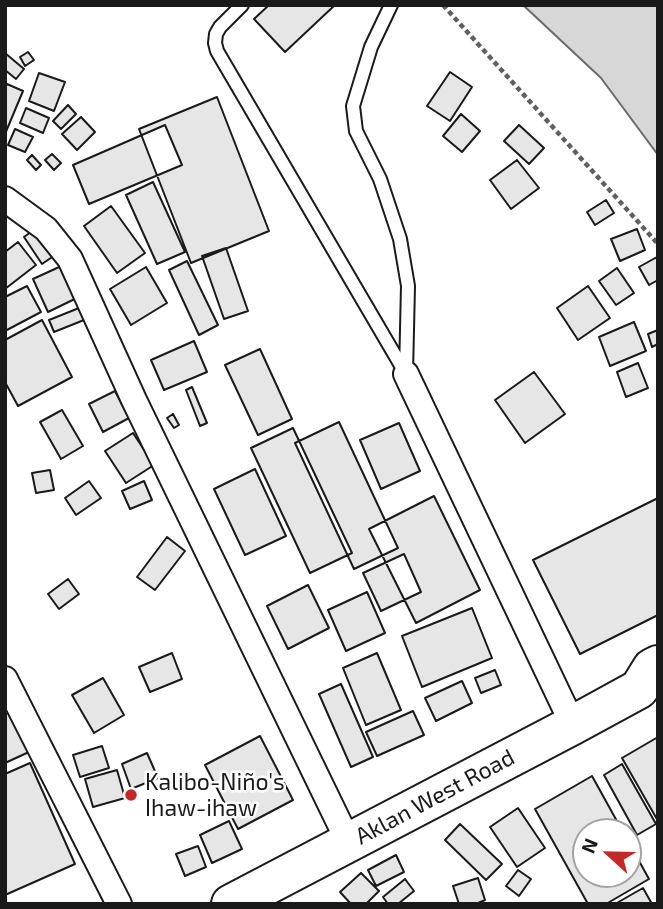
<!DOCTYPE html>
<html>
<head>
<meta charset="utf-8">
<style>
	body { margin:0 }
	#map { position:relative; width:663px; height:909px; overflow:hidden; background:#fff; font-family:"Exo 2",sans-serif }
	canvas { display:block }
	.frame { position:absolute; inset:0; border:7px solid #1a1a1a; pointer-events:none }
	.north { position:absolute; left:572px; top:818px; width:70px; height:70px; box-sizing:border-box; background:#fff; border:2px solid #a3a3a3; border-radius:50%; rotate:292deg; font-size:19px; font-weight:700; line-height:28px; text-align:center; color:#1a1a1a }
	.north::after { content:''; display:block; margin:auto; width:24px; height:32px; background:#c62828; clip-path:polygon(50% 0,100% 100%,50% 72%,0 100%) }
</style>
</head>
<body>
<div id="map">
<canvas width="663" height="909"></canvas>
<div class="frame"></div>
<div class="north">N</div>
</div>
<script>
const ctx = document.querySelector('canvas').getContext('2d');
ctx.lineJoin = 'round';
function fillPath(path, color) {
  ctx.fillStyle = color;
  ctx.fill(path, 'evenodd');
}
function poly(rows) {
  const path = new Path2D();
  for (const r of rows) {
    path.moveTo(r[0], r[1]);
    for (let i = 2; i < r.length; i += 2) path.lineTo(r[i], r[i + 1]);
  }
  return path;
}
function stroke(path, color, width, dash) {
  ctx.strokeStyle = color;
  ctx.lineWidth = width;
  ctx.lineCap = dash ? 'butt' : 'round';
  ctx.setLineDash(dash || []);
  ctx.stroke(path);
}
function label(font, color, halo, rows, align = 'center') {
  ctx.font = font + ' "Exo 2",sans-serif';
  ctx.lineWidth = 5;
  ctx.setLineDash([]);
  ctx.textBaseline = 'middle';
  ctx.strokeStyle = halo;
  ctx.fillStyle = color;
  for (const [text, x, y, turn = 0] of rows) {
    ctx.save();
    ctx.translate(x, y);
    ctx.rotate((+turn || 0) * Math.PI / 180);
    ctx.textAlign = isNaN(turn) ? turn : align;
    if (halo) ctx.strokeText(text, 0, 0);
    ctx.fillText(text, 0, 0);
    ctx.restore();
  }
}
const water = poly([
	[523,5,658,5,658,155,601,78,523,5]
]);
const building = poly([
	[269,5,335,5,285,52,254,19,269,5],
	[28,52,34,60,25,66,20,57,28,52],
	[5,53,24,69,16,79,5,70,5,53],
	[450,72,472,87,450,121,427,106,450,72],
	[39,73,65,82,54,111,29,101,39,73],
	[7,84,23,91,5,134,5,88,7,84],
	[217,97,269,231,191,263,139,129,217,97],
	[68,105,76,114,61,129,53,121,68,105],
	[26,108,49,118,43,133,20,123,26,108],
	[461,114,480,131,462,152,443,136,461,114],
	[81,117,95,132,77,150,62,134,81,117],
	[165,125,182,165,89,204,73,165,165,125],
	[519,125,544,148,529,164,504,141,519,125],
	[15,129,33,137,25,152,8,145,15,129],
	[52,154,61,163,54,170,45,160,52,154],
	[32,155,41,165,36,170,27,160,32,155],
	[517,160,539,188,511,209,490,180,517,160],
	[153,182,185,252,157,264,126,195,153,182],
	[606,200,614,213,595,225,587,212,606,200],
	[111,206,145,253,117,273,84,226,111,206],
	[39,226,58,253,42,264,24,237,39,226],
	[637,229,645,250,620,261,611,239,637,229],
	[18,242,36,265,5,289,5,252,18,242],
	[226,248,248,311,224,319,202,256,226,248],
	[657,257,658,280,649,285,639,267,657,257],
	[187,261,218,325,199,335,169,270,187,261],
	[70,262,85,294,48,312,33,279,70,262],
	[146,267,167,303,131,325,110,289,146,267],
	[617,268,634,293,616,305,599,281,617,268],
	[27,286,41,312,5,331,5,297,27,286],
	[588,286,610,318,578,340,557,308,588,286],
	[79,308,84,320,54,332,49,320,79,308],
	[42,320,72,377,18,406,5,382,5,340,42,320],
	[634,322,646,351,610,366,599,337,634,322],
	[658,330,658,344,652,347,648,334,658,330],
	[194,341,207,372,164,390,151,360,194,341],
	[260,349,292,419,258,435,225,365,260,349],
	[638,363,648,388,626,397,617,372,638,363],
	[534,372,565,414,525,443,495,400,534,372],
	[192,387,207,423,200,426,186,390,192,387],
	[115,391,129,418,103,432,89,404,115,391],
	[62,410,83,446,61,459,40,422,62,410],
	[173,414,179,425,174,428,167,418,173,414],
	[339,422,398,548,354,569,295,443,339,422],
	[399,423,420,471,381,489,360,440,399,423],
	[293,428,352,553,310,573,251,448,293,428],
	[133,433,154,465,126,483,105,451,133,433],
	[255,469,286,536,245,555,214,489,255,469],
	[50,470,54,490,36,493,32,473,50,470],
	[89,481,101,498,76,515,65,498,89,481],
	[144,481,152,500,130,509,122,491,144,481],
	[434,496,480,590,416,623,369,529,434,496],
	[658,498,658,615,580,654,533,560,658,498],
	[167,537,185,551,155,590,137,577,167,537],
	[404,554,421,592,381,611,363,573,404,554],
	[68,579,79,594,59,609,48,594,68,579],
	[308,585,329,628,288,649,267,606,308,585],
	[367,592,385,633,346,651,328,610,367,592],
	[472,608,492,658,422,687,402,636,472,608],
	[172,653,182,679,150,692,139,667,172,653],
	[377,653,401,710,366,725,343,668,377,653],
	[495,670,501,685,481,693,475,678,495,670],
	[103,678,124,715,94,733,72,695,103,678],
	[462,681,472,703,436,721,425,698,462,681],
	[341,684,373,757,351,767,319,694,341,684],
	[5,701,29,752,5,763,5,701],
	[413,711,424,735,377,756,366,732,413,711],
	[260,736,293,800,238,829,205,765,260,736],
	[658,737,658,821,622,758,658,737],
	[102,746,109,768,80,777,73,755,102,746],
	[147,753,158,778,131,789,122,764,147,753],
	[30,763,75,864,5,895,5,774,30,763],
	[622,764,656,824,637,835,604,775,622,764],
	[117,770,125,798,93,807,85,779,117,770],
	[592,776,623,832,586,832,586,874,628,874,628,841,649,879,606,904,588,904,535,809,592,776],
	[518,808,545,848,517,867,490,827,518,808],
	[229,821,242,849,212,863,200,835,229,821],
	[460,824,502,864,486,880,445,840,460,824],
	[198,846,206,867,185,876,176,854,198,846],
	[396,855,404,872,376,886,368,870,396,855],
	[518,870,531,879,519,896,506,886,518,870],
	[361,873,379,891,366,904,351,904,340,892,361,873],
	[478,878,485,900,476,904,459,904,453,886,478,878],
	[405,879,414,891,398,904,388,904,383,897,405,879],
	[643,888,652,904,615,904,643,888]
]);
const path = poly([
	[443,5,658,244]
]);
const service = poly([
	[242,5,220,27,216,34,215,43,217,51,406,374],
	[391,5,371,47,353,106,356,131,380,179,400,239,408,286,406,373]
]);
const minor = poly([
	[5,199,46,229,70,259,134,400,349,843],
	[406,374,573,725],
	[5,679,119,904]
]);
const primary = poly([
	[231,904,573,725,639,689,652,668,658,665]
]);
const markers = [
	[131,795,7,"#c62828"]
];
const poiNames = [
	["Kalibo-Niño's",145,782],
	["Ihaw-ihaw",145,808]
];
const streetNames = [
	["Aklan West Road",435,797,-28]
];
fillPath(water, '#d7d7d7');
stroke(water, '#6a6a6a', 2);
fillPath(building, '#e6e6e6');
stroke(building, '#1a1a1a', 2);
stroke(service, '#1a1a1a', 16);
stroke(minor, '#1a1a1a', 28);
stroke(primary, '#1a1a1a', 42);
stroke(path, '#5f5f5f', 4.5, [5, 3.5]);
stroke(service, '#fff', 12);
stroke(minor, '#fff', 24);
stroke(primary, '#fff', 38);
for (const [x, y, r, color] of markers) {
  const dot = new Path2D();
  dot.arc(x, y, r, 0, 2 * Math.PI);
  ctx.fillStyle = color;
  ctx.fill(dot);
  stroke(dot, '#fff', 2.5);
}
label('23px', '#1a1a1a', '#fff', poiNames, 'left');
label('23px', '#1a1a1a', '#fff', streetNames);
</script>
</body>
</html>
